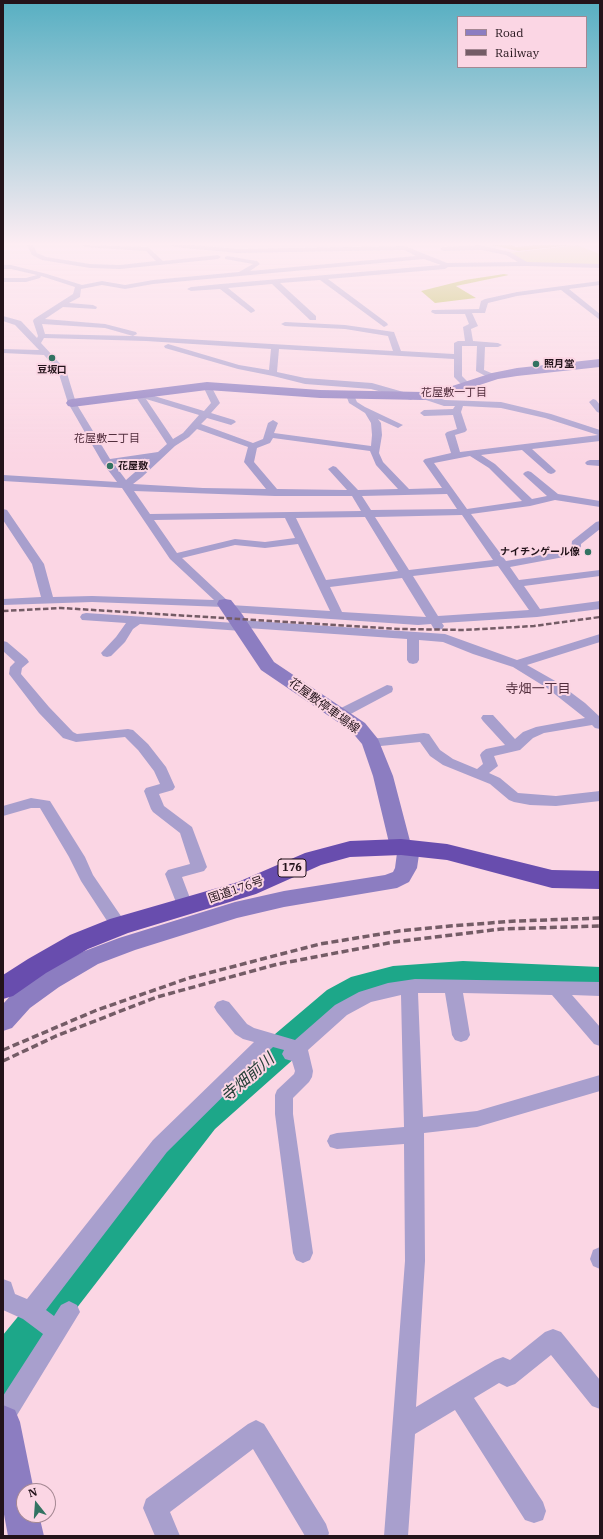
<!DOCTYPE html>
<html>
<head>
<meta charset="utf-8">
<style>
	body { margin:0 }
	#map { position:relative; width:603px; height:1539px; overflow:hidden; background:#fbd6e4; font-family:"IBM Plex Serif",serif }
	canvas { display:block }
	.frame { position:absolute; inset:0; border:4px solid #23131a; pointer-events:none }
	.legend { position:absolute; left:457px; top:16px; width:130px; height:52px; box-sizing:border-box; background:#fbd6e4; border:1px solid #a58893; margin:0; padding:5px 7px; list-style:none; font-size:12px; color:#23131a }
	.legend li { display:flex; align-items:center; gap:8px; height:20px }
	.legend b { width:20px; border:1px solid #a58893 }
	.north { position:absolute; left:16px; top:1483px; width:40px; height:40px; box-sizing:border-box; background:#fbd6e4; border:1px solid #a58893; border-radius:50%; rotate:343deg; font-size:11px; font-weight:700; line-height:16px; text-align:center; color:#23131a }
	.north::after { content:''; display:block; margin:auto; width:14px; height:18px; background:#337362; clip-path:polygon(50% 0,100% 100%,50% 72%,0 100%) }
</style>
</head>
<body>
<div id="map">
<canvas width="603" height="1539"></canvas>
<div class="frame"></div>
<ul class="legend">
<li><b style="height:5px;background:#8c7dc1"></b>Road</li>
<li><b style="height:5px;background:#745c66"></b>Railway</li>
</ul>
<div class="north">N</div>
</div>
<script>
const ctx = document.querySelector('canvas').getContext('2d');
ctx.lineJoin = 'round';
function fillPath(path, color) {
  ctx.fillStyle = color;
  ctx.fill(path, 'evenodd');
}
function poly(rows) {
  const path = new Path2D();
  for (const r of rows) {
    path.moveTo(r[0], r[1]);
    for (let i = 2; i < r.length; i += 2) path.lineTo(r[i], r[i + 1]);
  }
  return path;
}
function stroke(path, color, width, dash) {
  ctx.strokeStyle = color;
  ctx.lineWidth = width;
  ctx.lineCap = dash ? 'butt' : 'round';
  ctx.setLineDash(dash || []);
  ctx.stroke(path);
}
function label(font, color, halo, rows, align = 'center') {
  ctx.font = font + ' "IBM Plex Serif","Noto Sans JP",serif';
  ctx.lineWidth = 4;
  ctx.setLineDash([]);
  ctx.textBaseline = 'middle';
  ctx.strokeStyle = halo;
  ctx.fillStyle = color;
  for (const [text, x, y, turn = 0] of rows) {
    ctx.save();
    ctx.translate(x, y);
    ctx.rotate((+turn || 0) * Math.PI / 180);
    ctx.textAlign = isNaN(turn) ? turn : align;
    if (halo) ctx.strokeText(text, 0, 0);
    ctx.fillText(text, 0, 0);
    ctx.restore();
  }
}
const green = poly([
	[577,245,600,254,600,265,527,263,508,253]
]);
const forest = poly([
	[492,245,511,245,516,247,536,245,573,245,518,251],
	[504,274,509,275,456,286,476,298,435,303,421,291,465,280]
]);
const river = poly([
	[463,961,600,967,600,991,463,985,393,990,373,996,351,1008,215,1129,25,1375,18,1389,3,1396,3,1335,189,1107,327,990,351,977,393,966,463,961]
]);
const street = poly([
	[27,245,33,245,37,253,46,257,90,264,120,265,156,261,146,251,85,247,82,245,148,247,163,261,218,255,221,257,218,259,120,269,90,268,42,260,32,255,27,245],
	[171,245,192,245,238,249,405,246,447,263,518,262,506,255,481,250,443,251,440,249,443,247,480,245,510,252,527,262,600,264,600,268,527,266,448,267,445,269,328,279,387,323,388,325,384,327,320,280,280,283,316,316,316,320,310,320,272,284,228,288,254,309,255,311,251,313,220,289,191,291,187,289,191,287,221,284,441,265,424,259,153,284,125,289,102,285,81,289,80,297,69,303,93,305,97,307,96,309,63,307,45,319,105,324,136,332,137,334,133,336,393,351,388,336,345,329,285,326,281,324,285,322,345,325,394,332,401,351,454,354,454,343,458,341,465,341,463,327,469,324,465,314,435,314,431,312,432,310,479,309,481,301,485,299,517,292,600,281,600,285,569,289,600,314,600,320,561,290,517,296,488,303,485,313,472,313,478,326,471,329,473,341,498,343,502,345,498,347,485,347,484,370,496,375,497,377,493,380,476,371,477,346,462,346,462,376,471,385,467,388,464,387,454,377,454,359,279,349,277,372,305,378,372,383,414,395,415,397,411,400,371,389,305,384,273,376,238,369,165,348,164,346,168,344,239,365,269,370,271,349,146,341,44,338,41,343,66,370,76,403,110,459,158,452,167,444,134,394,135,392,141,392,204,411,211,403,203,386,207,383,211,386,220,403,211,413,234,420,236,422,231,425,207,418,201,424,253,443,263,439,268,423,273,420,278,423,274,433,371,446,372,435,371,423,365,413,349,403,346,395,347,393,353,393,357,402,365,407,403,425,398,428,378,419,381,423,382,435,379,453,383,462,409,489,442,488,423,461,425,459,451,453,445,434,447,432,457,429,453,415,424,416,420,413,424,410,453,409,455,406,444,406,420,398,419,396,420,394,426,394,445,400,501,402,551,414,600,430,600,441,532,449,554,469,556,471,554,473,551,474,548,473,522,450,481,455,495,464,532,499,547,496,525,476,523,474,525,472,528,471,531,472,558,494,600,501,600,507,555,500,530,506,471,514,506,561,571,550,572,541,596,522,600,521,600,529,581,544,581,552,580,554,510,567,519,580,600,570,600,576,524,586,540,609,600,601,600,609,537,617,442,623,444,626,442,629,438,630,434,629,431,624,418,625,229,612,225,610,224,607,92,602,3,605,3,599,41,597,32,564,3,520,3,509,7,510,44,564,53,597,92,596,214,600,170,559,122,488,3,481,3,475,117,482,102,462,68,403,58,371,44,355,3,353,3,349,39,350,15,325,3,321,3,316,21,321,37,338,38,336,33,321,34,319,73,294,75,287,41,276,40,278,26,282,3,282,3,278,26,278,37,275,11,269,3,269,3,265,11,265,47,274,82,285,102,281,125,285,153,280,239,272,253,264,225,259,225,257,227,256,257,261,260,264,250,271,416,256,404,250,238,253,174,247,171,245],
	[42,324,105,328,133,336,45,334,42,324],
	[146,399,199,415,183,433,173,439,146,399],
	[463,406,501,408,545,418,598,435,460,452,455,435,465,432,467,430,461,412,463,406],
	[197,429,248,447,244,462,266,489,203,488,133,484,142,477,175,446,189,437,197,429],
	[273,438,370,451,376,465,398,489,358,490,336,467,333,466,328,469,347,490,277,489,254,462,257,448,270,443,273,438],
	[470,456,489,468,522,501,467,509,434,463,470,456],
	[150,459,126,480,114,464,150,459],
	[134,491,275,496,352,496,361,511,150,514,134,491],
	[447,494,457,509,371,510,362,496,447,494],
	[462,515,493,560,409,570,375,517,462,515],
	[365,517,398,571,326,580,296,518,365,517],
	[285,518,295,538,265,542,235,539,177,553,154,520,285,518],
	[298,544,330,611,230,605,229,602,182,558,235,545,265,548,298,544],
	[498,566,529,610,438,616,413,576,498,566],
	[402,578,426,617,342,612,330,587,402,578],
	[593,399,596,400,600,405,600,413,597,412,589,402,593,399],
	[590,460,600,460,600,466,587,465,585,463,587,461,590,460],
	[86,613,235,623,240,620,445,634,517,660,600,634,600,642,527,665,557,682,585,703,600,717,600,729,595,728,592,725,544,733,533,738,520,750,494,756,498,766,489,773,500,778,518,793,556,796,600,791,600,801,556,806,530,805,514,802,509,800,490,784,443,765,430,756,420,742,371,747,366,746,364,743,366,740,371,739,424,733,429,734,440,750,453,759,477,769,483,764,480,755,482,752,486,749,505,745,483,721,481,718,483,715,493,715,515,739,523,732,536,727,585,718,547,688,513,667,473,654,443,642,419,640,419,660,417,663,413,664,409,663,407,660,407,639,247,628,242,631,140,624,133,629,125,642,111,656,107,657,103,656,101,653,116,637,126,623,82,620,80,617,82,614,86,613],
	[3,641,7,642,27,659,29,662,22,668,21,674,49,707,73,732,77,734,128,729,133,730,148,744,166,767,175,787,173,790,159,794,164,806,192,827,207,867,204,871,182,877,193,906,191,910,185,912,179,910,165,874,168,870,190,864,180,833,153,812,151,809,144,791,146,788,160,784,154,771,138,750,125,737,76,742,63,738,39,713,9,674,10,667,15,662,3,651,3,641],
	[387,685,392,686,393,689,392,692,345,717,340,718,335,717,333,714,335,711,387,685],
	[31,798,50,801,85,857,93,875,125,922,127,926,125,930,119,932,113,930,81,881,69,857,40,808,31,808,3,816,3,806,31,798],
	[415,979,600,982,600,996,572,995,600,1027,600,1046,594,1044,552,995,463,993,470,1035,467,1040,461,1042,455,1040,452,1035,445,993,418,993,423,1117,477,1111,600,1075,600,1091,477,1127,424,1133,425,1261,416,1407,495,1360,503,1357,510,1360,545,1332,553,1329,561,1332,600,1380,600,1409,592,1406,551,1355,515,1384,507,1387,499,1383,474,1398,543,1502,546,1511,543,1520,534,1523,525,1520,455,1410,415,1434,408,1536,384,1536,405,1261,404,1144,337,1149,330,1147,327,1141,330,1135,337,1133,404,1127,401,995,371,1002,347,1015,308,1050,313,1071,312,1077,309,1082,293,1098,293,1114,313,1253,310,1260,303,1263,296,1260,293,1253,275,1114,275,1095,277,1090,294,1074,295,1071,292,1061,285,1059,282,1054,284,1050,273,1047,167,1152,46,1310,54,1316,61,1305,69,1301,77,1305,80,1312,11,1425,3,1429,3,1396,43,1334,23,1319,3,1310,3,1279,11,1282,15,1294,27,1299,153,1140,254,1042,243,1039,235,1034,217,1012,214,1007,217,1002,223,1000,229,1002,247,1024,254,1028,295,1040,335,1005,359,992,388,983,415,979],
	[600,1247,600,1269,593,1266,590,1259,593,1250,600,1247],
	[256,1420,264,1424,326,1524,329,1533,328,1536,305,1536,253,1449,170,1512,180,1536,155,1536,143,1508,146,1499,248,1424,256,1420]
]);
const secondary = poly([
	[600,359,600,367,517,376,498,379,446,396,423,400,320,398,207,390,72,407,68,406,66,403,68,400,72,399,207,382,320,390,423,392,440,390,492,373,517,368,600,359],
	[225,599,231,600,242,614,274,662,365,723,378,739,393,776,410,841,417,843,420,848,417,868,409,882,397,888,284,907,237,918,135,950,98,964,59,987,30,1008,12,1028,3,1031,3,1004,12,994,41,973,82,952,119,938,235,902,284,891,385,875,393,872,395,868,397,853,393,852,390,847,373,776,362,744,351,731,261,670,217,604,219,600,225,599],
	[3,1405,15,1410,20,1422,34,1491,24,1491,24,1515,39,1515,44,1536,8,1536,3,1509,3,1405]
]);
const highway = poly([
	[401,839,447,844,552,870,600,871,600,889,552,888,447,860,401,855,350,857,321,865,256,894,128,933,88,949,46,973,13,996,3,999,3,975,28,959,70,935,110,919,238,882,305,853,350,841,401,839]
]);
const railFar1 = poly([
	[3,611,61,608,400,629,464,630,534,626,600,617]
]);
const rail = poly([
	[3,1050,97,1010,189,978,320,944,399,931,450,926,516,921,600,918],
	[3,1061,56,1036,157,997,278,964,394,942,501,929,600,926]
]);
const markers = [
	[52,358,4,"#337362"],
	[536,364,4,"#337362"],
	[110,466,4,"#337362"],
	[588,552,4,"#337362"]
];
const farPoinames = [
	["照月堂",544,364],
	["豆坂口",52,370,"center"],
	["花屋敷",118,466],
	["ナイチンゲール像",580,552,"right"]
];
const farNeighbourhoodnames = [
	["花屋敷一丁目",454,393],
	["花屋敷二丁目",107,439]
];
const shields = [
	[292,868,28]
];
const shieldNames = [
	["176",292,868]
];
const streetNames = [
	["花屋敷停車場線",324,706,36],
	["国道176号",236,890,-19]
];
const neighbourhoodNames = [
	["寺畑一丁目",538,689]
];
const nearWaternames = [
	["寺畑前川",248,1078,-41]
];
fillPath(green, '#d3da8d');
fillPath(forest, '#b1b937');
fillPath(river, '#1da789');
fillPath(street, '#a89fcd');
fillPath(secondary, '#8c7dc1');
fillPath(highway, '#684dae');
stroke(railFar1, '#745c66', 2.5, [5.5, 2.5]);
stroke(rail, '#745c66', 3.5, [7, 3.5]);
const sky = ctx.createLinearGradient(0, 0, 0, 460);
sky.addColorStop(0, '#57afc2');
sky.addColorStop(0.53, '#fdedf3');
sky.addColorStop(1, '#fdedf300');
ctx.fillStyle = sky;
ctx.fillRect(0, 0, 603, 460);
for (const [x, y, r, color] of markers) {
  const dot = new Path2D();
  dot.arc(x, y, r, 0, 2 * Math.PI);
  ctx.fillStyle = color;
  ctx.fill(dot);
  stroke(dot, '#fbd6e4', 1.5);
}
label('bold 10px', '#23131a', '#fbd6e4', farPoinames, 'left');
label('11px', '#522e3d', '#fbd6e4', farNeighbourhoodnames);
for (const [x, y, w] of shields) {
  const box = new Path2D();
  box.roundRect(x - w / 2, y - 9, w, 18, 3);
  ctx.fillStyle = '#fbd6e4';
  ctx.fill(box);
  stroke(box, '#23131a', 1);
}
label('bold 11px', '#23131a', null, shieldNames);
label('12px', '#23131a', '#fbd6e4', streetNames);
label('13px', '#522e3d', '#fbd6e4', neighbourhoodNames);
label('italic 16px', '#253f37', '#fbd6e4', nearWaternames);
</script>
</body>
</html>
